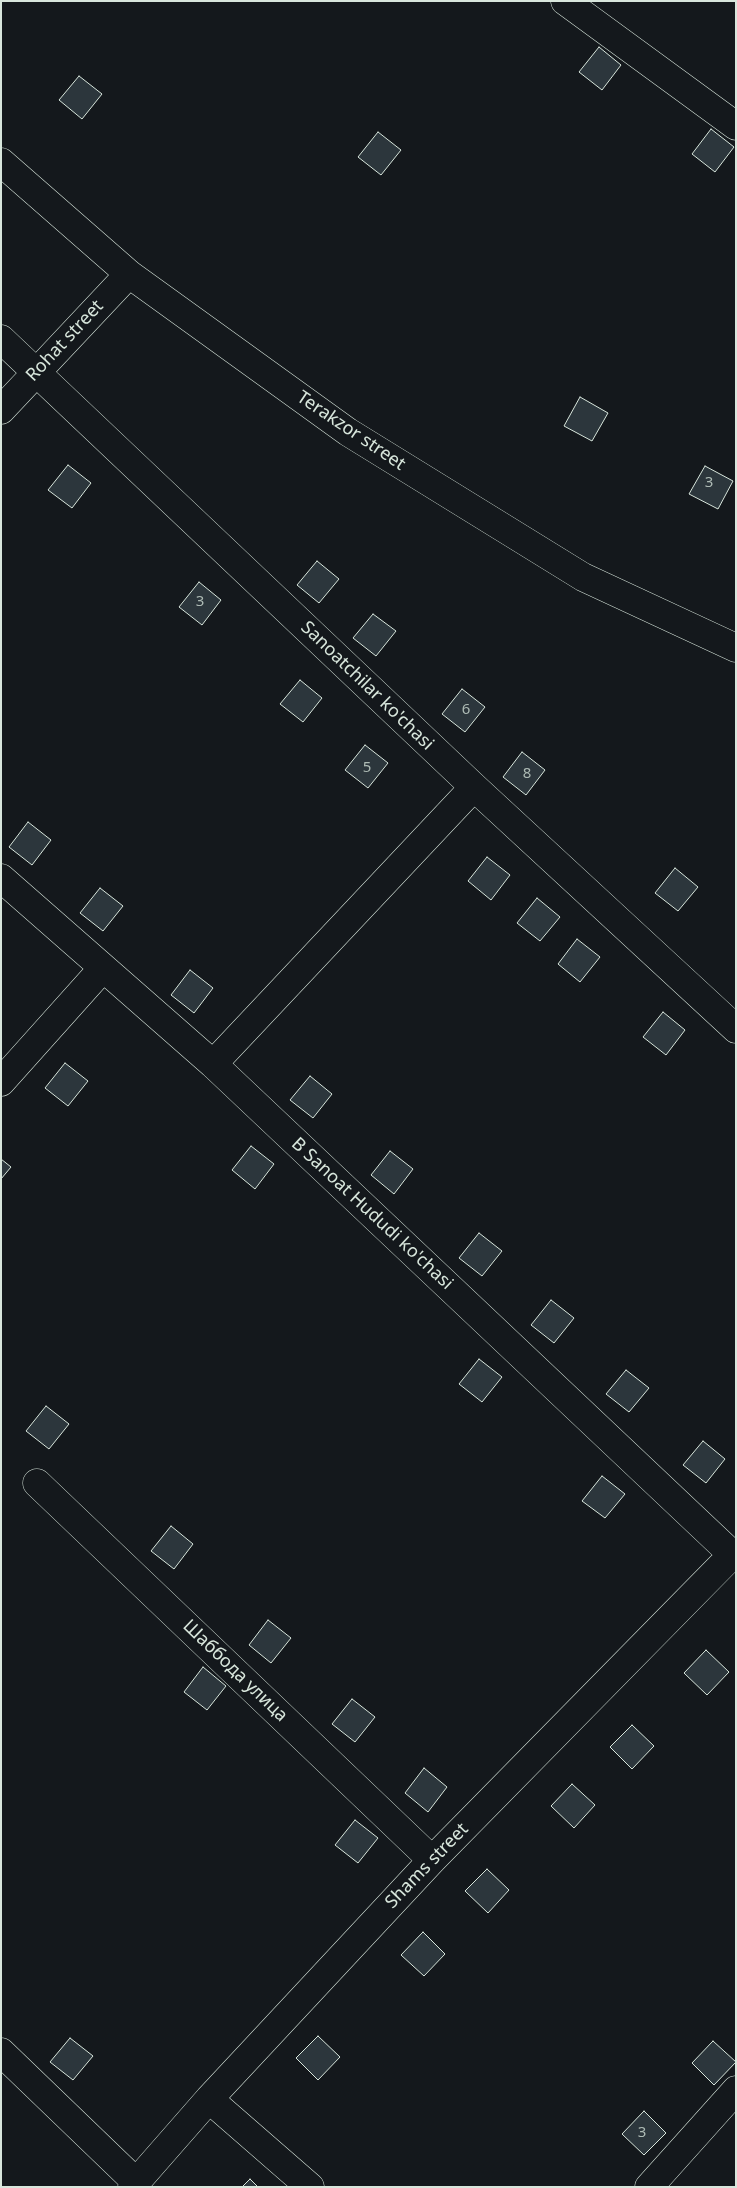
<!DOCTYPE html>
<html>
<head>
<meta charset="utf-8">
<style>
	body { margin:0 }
	#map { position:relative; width:737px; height:2188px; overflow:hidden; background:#14181c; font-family:"Noto Sans",sans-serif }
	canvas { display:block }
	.frame { position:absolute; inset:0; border:2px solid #d8e6dc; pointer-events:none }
</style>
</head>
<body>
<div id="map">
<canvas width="737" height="2188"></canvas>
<div class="frame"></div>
</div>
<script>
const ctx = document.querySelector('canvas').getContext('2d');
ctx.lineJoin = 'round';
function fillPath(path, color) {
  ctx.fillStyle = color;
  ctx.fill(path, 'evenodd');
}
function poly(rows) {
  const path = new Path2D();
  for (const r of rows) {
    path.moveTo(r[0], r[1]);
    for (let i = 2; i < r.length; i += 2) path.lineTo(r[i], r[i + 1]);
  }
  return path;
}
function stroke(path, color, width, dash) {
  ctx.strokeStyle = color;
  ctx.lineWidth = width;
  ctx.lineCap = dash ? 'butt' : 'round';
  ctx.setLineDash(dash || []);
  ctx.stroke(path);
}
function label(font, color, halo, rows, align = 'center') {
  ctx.font = font + ' "Noto Sans",sans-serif';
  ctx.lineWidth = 4;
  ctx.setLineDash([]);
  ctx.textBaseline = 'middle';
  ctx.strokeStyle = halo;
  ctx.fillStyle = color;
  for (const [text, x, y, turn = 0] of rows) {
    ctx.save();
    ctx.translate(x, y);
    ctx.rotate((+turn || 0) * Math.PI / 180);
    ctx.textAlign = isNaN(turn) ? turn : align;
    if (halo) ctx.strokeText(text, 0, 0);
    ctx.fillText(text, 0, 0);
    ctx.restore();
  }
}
const building = poly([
	[599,47,621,65,602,90,579,72,599,47],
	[79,76,102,94,82,119,59,100,79,76],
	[711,129,734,147,715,172,692,154,711,129],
	[378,132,401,150,381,175,358,157,378,132],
	[580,397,608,413,592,441,564,426,580,397],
	[68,465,91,483,72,508,48,490,68,465],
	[705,466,733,481,718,509,689,494,705,466],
	[317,561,339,579,319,603,297,585,317,561],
	[199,582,221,600,202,625,179,607,199,582],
	[373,614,396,631,376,656,353,638,373,614],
	[300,680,322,698,303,722,280,704,300,680],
	[462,689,485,707,465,732,442,714,462,689],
	[365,745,388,763,368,788,345,770,365,745],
	[522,752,545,770,526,795,503,777,522,752],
	[28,822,51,840,32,865,9,847,28,822],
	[487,857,510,875,491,900,468,881,487,857],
	[675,868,698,887,678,911,655,893,675,868],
	[100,888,123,906,103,931,80,913,100,888],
	[537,898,560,917,540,941,517,923,537,898],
	[577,939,600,957,580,982,558,964,577,939],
	[190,970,213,988,194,1013,171,995,190,970],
	[663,1012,685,1030,666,1055,643,1037,663,1012],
	[65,1063,88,1081,68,1106,45,1088,65,1063],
	[310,1076,332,1094,313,1118,290,1100,310,1076],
	[251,1146,274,1164,255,1189,232,1170,251,1146],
	[390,1151,413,1169,394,1194,371,1175,390,1151],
	[1,1159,11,1167,1,1179,1,1159],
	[479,1233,502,1251,482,1276,459,1258,479,1233],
	[551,1300,574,1318,554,1343,531,1325,551,1300],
	[479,1359,502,1377,482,1402,459,1384,479,1359],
	[626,1370,649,1388,629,1412,606,1394,626,1370],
	[46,1406,69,1424,49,1449,26,1431,46,1406],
	[703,1441,725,1459,706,1483,683,1465,703,1441],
	[602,1476,625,1494,605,1518,582,1501,602,1476],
	[171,1526,193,1544,174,1569,151,1551,171,1526],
	[268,1620,291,1638,271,1663,249,1645,268,1620],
	[706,1650,729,1672,707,1695,684,1673,706,1650],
	[203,1667,226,1686,207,1710,184,1692,203,1667],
	[352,1699,375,1717,355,1742,332,1724,352,1699],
	[632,1725,654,1746,632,1769,610,1747,632,1725],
	[424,1768,447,1787,428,1812,405,1793,424,1768],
	[572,1784,595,1805,574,1828,551,1806,572,1784],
	[355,1820,378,1838,358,1863,335,1845,355,1820],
	[487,1869,509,1890,488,1913,465,1891,487,1869],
	[423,1932,445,1954,424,1976,401,1955,423,1932],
	[318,2036,340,2057,318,2080,296,2058,318,2036],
	[70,2038,93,2056,73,2080,50,2062,70,2038],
	[713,2041,736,2062,714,2085,692,2063,713,2041],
	[644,2111,666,2133,644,2155,622,2134,644,2111],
	[250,2179,258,2187,242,2187,250,2179]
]);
const minor = poly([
	[565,1,736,126],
	[1,162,129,274,348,432,583,577,736,648],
	[1,339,474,787,736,1029],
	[1,410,129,274],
	[1,878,213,1064,736,1558],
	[213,1064,474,787],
	[1,1082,103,968],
	[37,1483,432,1860],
	[1,2052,136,2182],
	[209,2099,310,2187],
	[132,2187,209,2099,432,1860,732,1555],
	[649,2187,736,2090]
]);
const numberNames = [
	["3",709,483],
	["3",200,602],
	["6",466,710],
	["5",367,768],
	["8",527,774],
	["3",642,2133]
];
const streetNames = [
	["Rohat street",65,341,-47],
	["Terakzor street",351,431,34],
	["Sanoatchilar ko'chasi",367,686,44],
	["B Sanoat Hududi ko'chasi",372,1214,43],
	["Шаббода улица",235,1671,44],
	["Shams street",427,1866,-46]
];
fillPath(building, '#2c363c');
stroke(building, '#d8e6dc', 1);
stroke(minor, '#d8e6dc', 29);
stroke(minor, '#14181c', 28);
label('15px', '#adbab4', null, numberNames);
label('18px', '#d8e6dc', '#14181c', streetNames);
</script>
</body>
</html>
